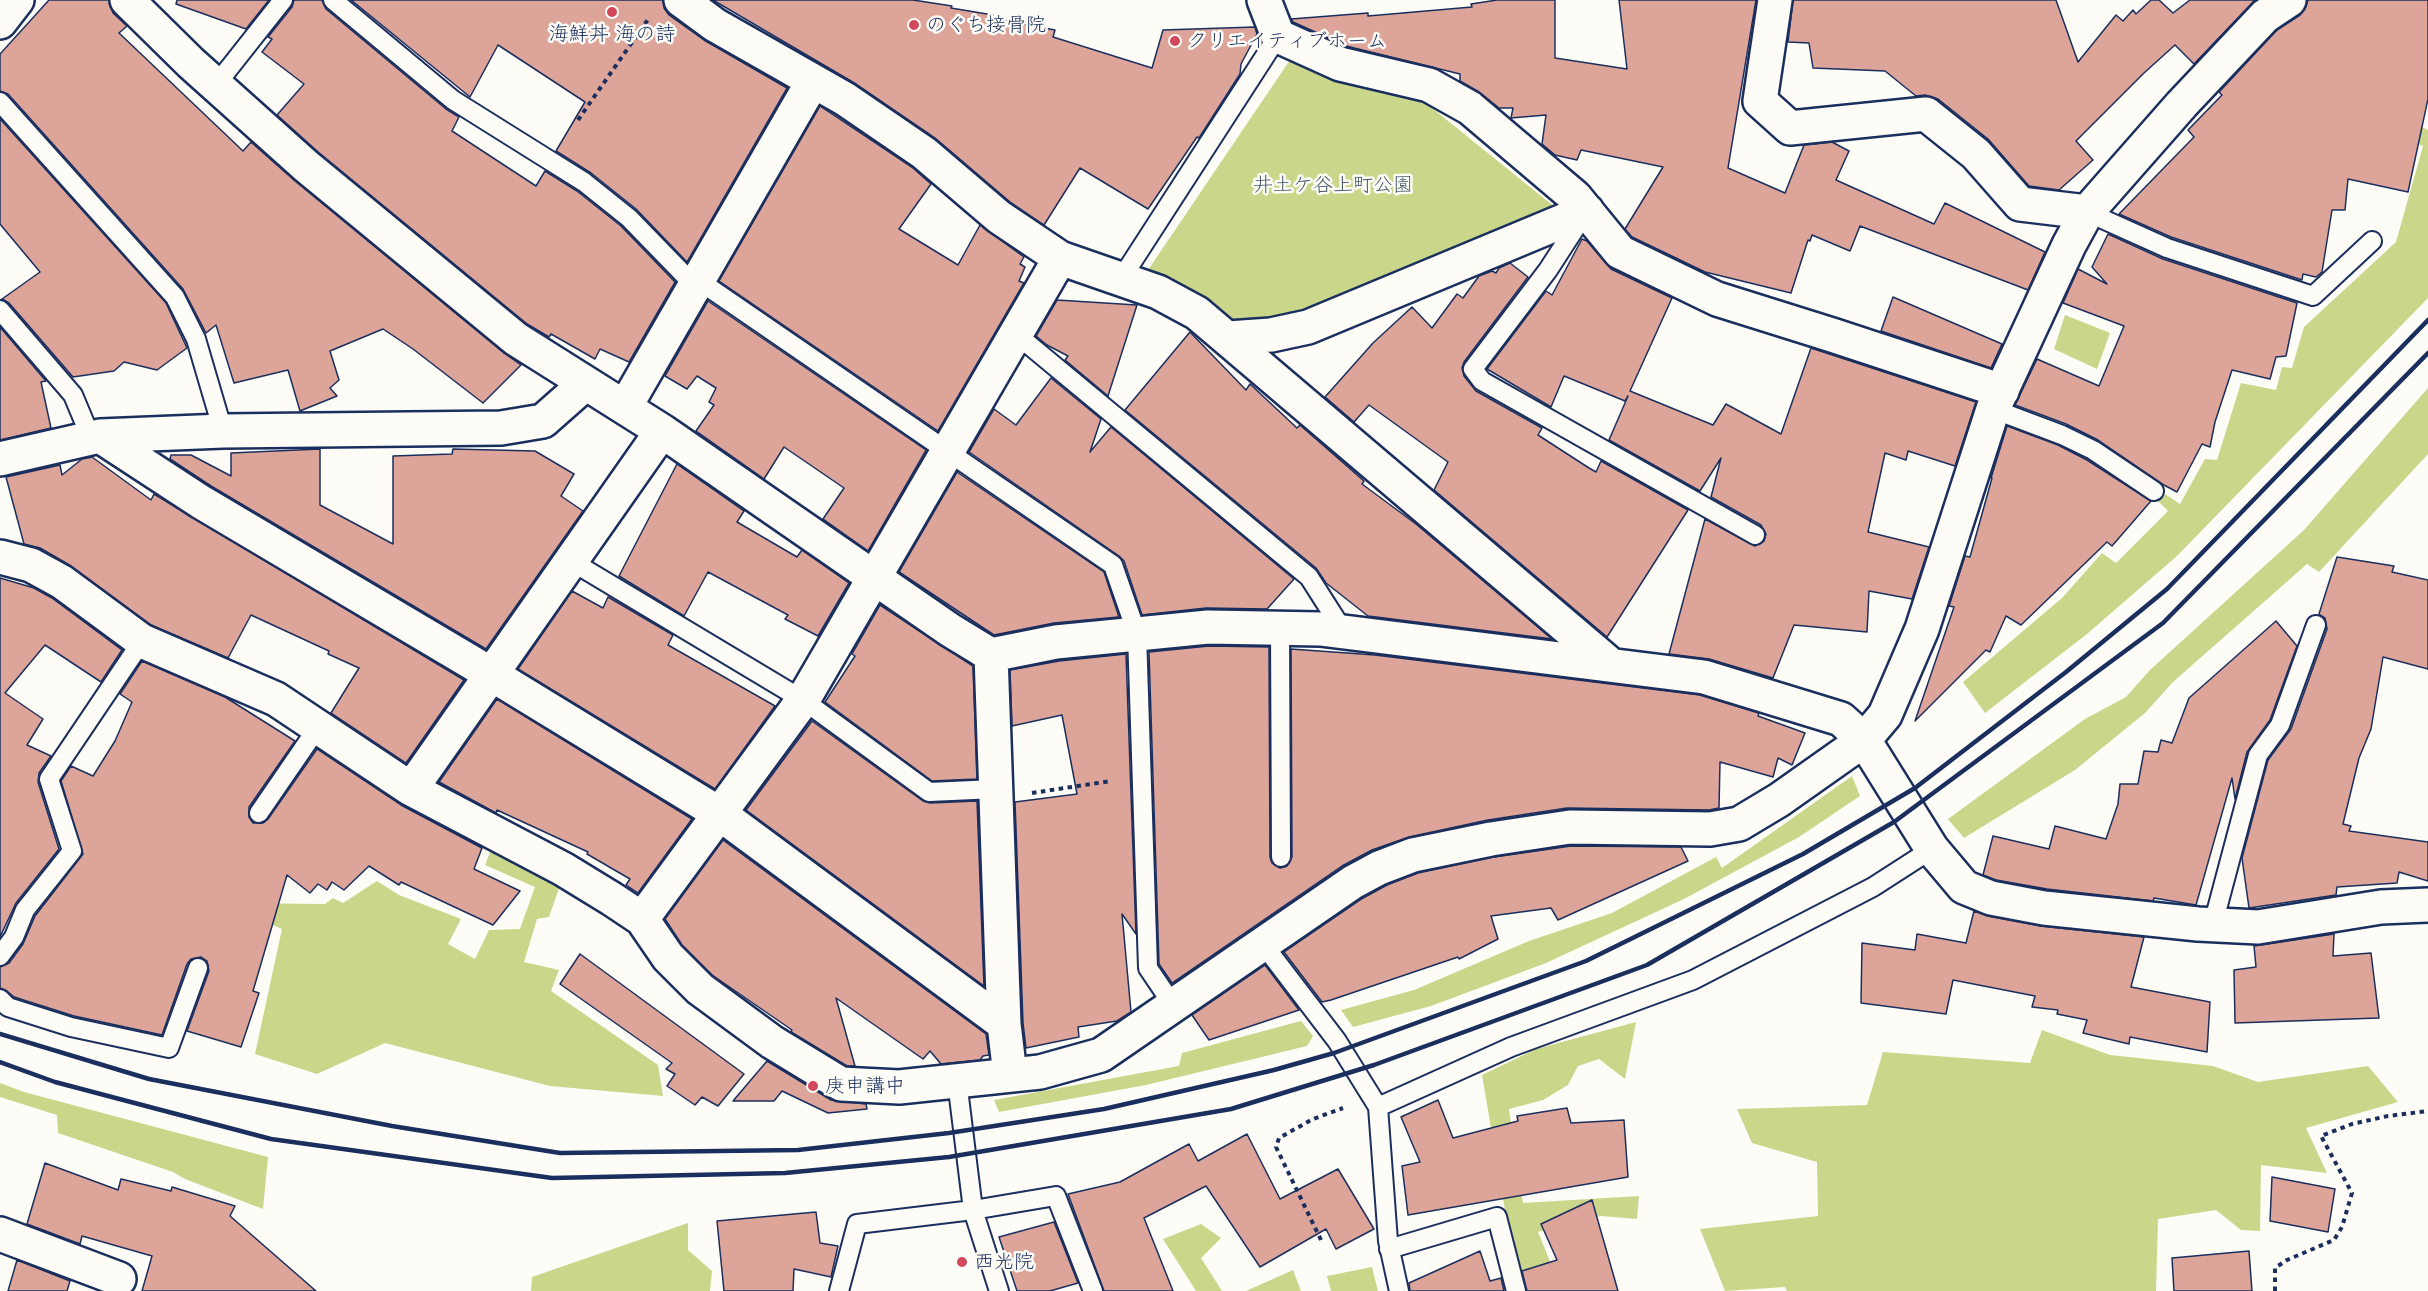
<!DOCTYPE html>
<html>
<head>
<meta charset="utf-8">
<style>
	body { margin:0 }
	canvas { display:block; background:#fdfcf7 }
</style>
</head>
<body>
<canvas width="2428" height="1291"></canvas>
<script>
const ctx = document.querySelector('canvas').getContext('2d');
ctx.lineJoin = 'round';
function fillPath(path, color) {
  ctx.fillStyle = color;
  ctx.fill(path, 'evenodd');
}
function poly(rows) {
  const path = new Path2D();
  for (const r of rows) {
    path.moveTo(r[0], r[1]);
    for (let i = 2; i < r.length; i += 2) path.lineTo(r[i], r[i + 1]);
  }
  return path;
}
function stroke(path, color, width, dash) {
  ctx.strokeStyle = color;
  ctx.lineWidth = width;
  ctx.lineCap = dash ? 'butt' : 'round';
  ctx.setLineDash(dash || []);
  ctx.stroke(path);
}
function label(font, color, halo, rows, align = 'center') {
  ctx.font = font + ' Mali,"Klee One",sans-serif';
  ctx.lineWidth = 5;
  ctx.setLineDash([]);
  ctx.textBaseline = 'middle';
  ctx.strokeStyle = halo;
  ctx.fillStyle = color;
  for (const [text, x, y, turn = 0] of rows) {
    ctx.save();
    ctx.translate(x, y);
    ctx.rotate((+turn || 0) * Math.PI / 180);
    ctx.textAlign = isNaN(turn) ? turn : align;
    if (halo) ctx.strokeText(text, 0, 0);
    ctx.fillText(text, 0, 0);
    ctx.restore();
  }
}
const green = poly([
	[1290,60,1427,104,1561,212,1291,315,1237,321,1148,270],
	[2405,119,2428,130,2428,298,2177,556,2087,634,1985,713,1963,682,2062,598,2102,553,2116,563,2168,511,2158,501,2165,494,2180,504,2205,459,2217,460,2241,383,2276,390,2282,367,2292,368,2304,327,2396,242,2423,146,2405,139],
	[2065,315,2110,333,2097,369,2054,349],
	[2428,388,2428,454,2319,572,2307,564,2173,682,2145,713,2075,770,1964,838,1948,819,2085,719,2126,697,2150,670,2304,530],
	[1852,776,1860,796,1799,837,1684,899,1546,963,1431,1006,1353,1027,1341,1010,1414,990,1529,941,1612,913,1716,857,1722,868],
	[493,845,562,880,549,917,537,919,524,962,559,970,551,991,658,1065,663,1096,550,1086,385,1043,317,1074,255,1054,282,929,223,903,325,904,333,898,343,903,377,881,399,895,461,919,448,944,475,959,489,930,520,929,535,887,485,865],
	[1301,1021,1313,1036,1307,1046,1146,1085,999,1112,994,1100,1179,1066,1182,1053],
	[1636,1022,1625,1079,1599,1059,1578,1066,1568,1085,1543,1100,1509,1109,1523,1203,1639,1196,1637,1219,1601,1216,1538,1232,1560,1286,1544,1291,1526,1291,1505,1210,1482,1075,1536,1049],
	[2042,1030,2110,1055,2213,1066,2258,1082,2368,1066,2398,1102,2306,1128,2327,1173,2261,1165,2260,1231,2241,1230,2216,1210,2158,1219,2156,1291,1787,1291,1785,1287,1725,1291,1700,1229,1818,1216,1817,1162,1752,1143,1737,1109,1867,1105,1883,1052,2030,1063],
	[0,1083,24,1092,268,1157,263,1209,185,1179,173,1172,58,1133,57,1115,0,1097],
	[688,1223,688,1250,712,1271,710,1291,531,1291,532,1277],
	[1201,1224,1221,1238,1201,1258,1222,1291,1196,1291,1163,1239],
	[1372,1267,1378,1291,1331,1291,1327,1276],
	[1293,1270,1301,1291,1246,1291]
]);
const building = poly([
	[49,0,109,0,113,13,127,26,119,33,243,151,251,142,294,180,504,353,521,365,483,403,413,349,383,329,330,351,339,380,330,388,337,396,300,411,288,370,234,383,216,325,206,333,183,289,8,94,0,91,0,54,49,0],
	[177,0,269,0,246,29,176,4,177,0],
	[294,0,322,0,326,9,446,109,459,117,452,131,536,186,545,171,577,191,621,226,675,282,629,362,600,349,595,359,551,334,549,337,527,324,318,152,277,115,304,84,262,52,272,39,268,37,292,7,294,0],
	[351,0,663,0,664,8,669,15,704,40,787,88,687,262,636,209,591,173,556,151,585,102,498,45,470,97,351,0],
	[713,0,913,0,952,6,951,8,993,15,992,18,1055,30,1053,37,1152,68,1163,30,1255,27,1257,34,1241,64,1240,74,1199,138,1197,137,1148,209,1080,168,1044,225,1010,202,935,138,856,84,713,0],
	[1497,0,1555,0,1555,58,1627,69,1619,0,1756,0,1728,168,1785,193,1804,145,1832,142,1849,151,1836,180,1934,224,1945,203,2045,252,2028,290,1860,226,1850,251,1812,235,1810,241,1808,240,1791,293,1705,272,1632,237,1625,229,1663,167,1581,150,1577,160,1555,155,1542,144,1546,115,1511,118,1513,108,1499,108,1479,92,1460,81,1460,74,1346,46,1293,22,1291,19,1368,13,1368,16,1472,7,1471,4,1497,0],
	[1793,0,2056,0,2078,62,2116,15,2123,21,2133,10,2136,14,2151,0,2159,0,2173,13,2190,0,2255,0,2194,64,2175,45,2144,73,2076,141,2093,160,2059,190,2029,186,1988,139,1938,99,1925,95,1916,96,1885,71,1813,68,1809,43,1788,42,1793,0],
	[2308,0,2428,0,2428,99,2408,192,2348,179,2345,210,2332,210,2322,272,2316,277,2303,274,2302,280,2171,237,2119,214,2194,137,2188,130,2222,95,2219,92,2277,30,2300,15,2305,9,2308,0],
	[820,106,913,168,931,184,899,229,958,265,980,225,1024,257,1020,264,1025,267,1019,281,1024,283,938,431,719,281,820,106],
	[0,119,166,303,187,348,157,370,124,362,114,371,73,377,9,303,2,299,40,272,0,224,0,119],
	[2108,234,2163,259,2297,303,2286,356,2276,357,2270,379,2232,370,2215,422,2210,447,2202,444,2177,492,2164,485,2098,440,2066,424,2015,405,2037,359,2099,386,2124,326,2063,303,2078,269,2107,284,2092,267,2108,234],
	[1582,239,1587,241,1611,269,1672,298,1630,391,1713,425,1726,404,1781,434,1811,348,1976,402,1955,466,1908,451,1906,460,1885,453,1868,532,1929,547,1912,599,1869,591,1867,632,1794,625,1773,678,1709,659,1669,654,1705,519,1755,546,1764,541,1766,534,1761,525,1711,497,1721,458,1700,491,1609,440,1628,396,1625,401,1564,376,1551,407,1487,369,1546,291,1552,295,1582,239],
	[1510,263,1528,277,1464,362,1462,368,1464,376,1476,391,1542,428,1538,435,1589,468,1596,472,1601,461,1688,510,1607,637,1434,490,1448,462,1369,405,1354,422,1325,397,1373,343,1412,307,1432,328,1457,294,1463,298,1479,276,1492,271,1496,273,1499,268,1510,263],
	[1893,297,2002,344,1991,368,1881,331,1893,297],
	[1057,300,1137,305,1108,396,1065,360,1068,356,1047,345,1036,336,1057,300],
	[708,301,926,450,868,551,823,519,844,488,784,447,764,479,696,431,714,405,709,402,716,388,697,376,687,389,665,376,708,301],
	[0,327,46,381,41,382,51,428,0,440,0,327],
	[1190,332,1246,390,1250,384,1297,428,1300,425,1364,481,1362,484,1416,524,1552,639,1368,616,1326,583,1316,568,1125,410,1190,332],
	[1051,378,1101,419,1090,452,1111,427,1294,579,1267,609,1206,608,1142,615,1124,561,1119,556,969,452,994,409,1016,425,1051,378],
	[2007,426,2058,445,2087,460,2151,501,2112,546,2107,542,2021,625,2006,616,1990,652,1986,650,1915,721,1954,607,1949,606,1965,556,1970,557,1992,478,1991,478,2007,426],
	[320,449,320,505,393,544,393,456,452,454,453,449,535,451,574,474,561,496,583,511,486,649,211,486,170,459,171,455,191,455,231,476,231,453,320,449],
	[92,457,151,500,154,494,464,680,406,763,331,713,359,668,328,654,329,651,251,615,228,658,151,625,71,566,40,548,24,544,6,477,60,465,62,475,82,459,92,457],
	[677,464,744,511,737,522,797,557,802,550,849,583,818,636,785,619,788,615,708,572,684,616,619,576,677,464],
	[957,472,1104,572,1119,617,1054,623,994,635,899,572,957,472],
	[2337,557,2394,566,2392,572,2428,580,2428,669,2383,657,2371,729,2359,758,2343,824,2351,826,2349,831,2428,842,2428,881,2399,872,2397,883,2337,887,2336,895,2249,908,2242,858,2268,760,2291,729,2327,629,2325,618,2319,614,2337,557],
	[0,578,34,588,52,598,122,650,101,682,45,645,5,693,43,719,27,745,51,756,39,773,38,782,59,849,16,903,0,937,0,578],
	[572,591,603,608,608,597,673,635,668,645,775,706,715,789,518,669,572,591],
	[880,605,973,666,977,779,932,781,825,702,855,656,852,654,880,605],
	[2276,621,2297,646,2270,720,2247,752,2235,799,2232,778,2196,905,2154,898,2153,901,2047,889,1996,880,1983,875,1993,836,2049,849,2055,826,2106,839,2118,804,2120,784,2138,784,2144,751,2158,752,2161,740,2172,743,2189,698,2276,621],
	[1209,646,1269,647,1270,857,1272,863,1280,868,1287,866,1292,857,1291,649,1375,655,1700,695,1759,713,1758,716,1805,733,1792,765,1778,758,1773,777,1720,762,1719,808,1709,810,1567,808,1488,820,1409,837,1372,850,1342,866,1172,983,1159,964,1149,652,1209,646],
	[1126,654,1136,934,1122,914,1131,1012,1117,1021,1078,1027,1079,1037,1026,1048,1023,1023,1015,802,1077,794,1062,715,1012,726,1010,670,1059,661,1126,654],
	[142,661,225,697,295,741,249,807,249,817,253,823,263,823,268,819,317,749,401,805,482,848,474,869,520,891,493,925,401,882,399,885,369,866,344,890,332,882,327,890,318,884,310,893,287,875,253,991,259,993,241,1047,187,1031,209,971,207,961,201,957,191,959,187,964,162,1035,74,1016,14,997,7,991,0,988,0,967,9,963,23,944,35,916,83,854,61,781,71,766,93,776,115,741,132,702,120,694,142,661],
	[497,699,692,819,638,893,626,885,630,879,587,854,588,852,497,810,496,813,439,782,497,699],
	[812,721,923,801,930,803,977,801,984,986,746,810,812,721],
	[723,840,986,1034,989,1055,983,1056,980,1060,941,1064,930,1051,923,1059,836,998,855,1066,847,1066,791,1032,792,1030,712,975,682,945,665,919,723,840],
	[1571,846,1681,847,1688,861,1558,920,1551,908,1491,916,1498,939,1459,959,1458,957,1331,1000,1322,1002,1284,952,1363,898,1387,885,1418,873,1494,857,1571,846],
	[1974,911,1988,916,2041,926,2144,937,2131,987,2210,1002,2207,1052,2130,1037,2129,1044,2083,1033,2087,1020,2057,1014,2058,1010,2032,1007,2035,996,1953,980,1946,1014,1861,1003,1862,943,1915,950,1917,934,1966,943,1974,911],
	[2334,934,2333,956,2371,953,2379,1018,2235,1023,2234,970,2256,967,2254,946,2334,934],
	[580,954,744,1074,718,1106,702,1097,695,1105,667,1086,675,1074,666,1069,672,1063,560,984,580,954],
	[1265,965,1299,1010,1209,1040,1192,1015,1265,965],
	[767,1061,831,1100,866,1104,867,1109,828,1113,782,1091,774,1101,733,1101,767,1061],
	[1438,1100,1453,1138,1518,1121,1517,1116,1567,1108,1571,1123,1624,1120,1628,1177,1408,1215,1402,1166,1420,1162,1401,1117,1438,1100],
	[1247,1134,1280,1199,1338,1169,1374,1229,1336,1249,1326,1229,1260,1267,1206,1186,1144,1218,1173,1291,1104,1291,1068,1194,1120,1182,1189,1144,1198,1161,1247,1134],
	[45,1163,118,1190,121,1179,171,1191,172,1187,235,1206,230,1216,316,1291,142,1291,152,1256,82,1236,80,1244,27,1224,45,1163],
	[2272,1177,2335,1189,2328,1232,2270,1221,2272,1177],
	[1592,1200,1618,1291,1527,1291,1522,1271,1557,1260,1541,1224,1592,1200],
	[816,1212,820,1243,838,1246,831,1277,794,1269,793,1291,724,1291,717,1221,816,1212],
	[1054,1222,1078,1283,1050,1291,1017,1291,999,1237,1054,1222],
	[1480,1251,1490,1281,1501,1278,1504,1291,1410,1291,1409,1283,1480,1251],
	[2249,1251,2252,1291,2174,1291,2172,1258,2249,1251],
	[17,1260,70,1281,67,1291,8,1291,17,1260]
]);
const path = poly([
	[578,120,649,18],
	[1032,793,1111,781],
	[1321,1240,1276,1147,1279,1138,1313,1119,1343,1108],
	[2275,1291,2275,1268,2287,1260,2334,1240,2342,1227,2352,1193,2321,1136,2352,1124,2388,1116,2428,1111]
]);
const lane = poly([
	[333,0,453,100,584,182,629,218,695,286],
	[215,86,283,0],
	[0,102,175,297,196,339,223,431],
	[2087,212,2167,248,2313,296,2372,241],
	[1583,216,1548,270,1473,369,1482,381,1755,535],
	[1121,279,1278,36],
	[698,280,1113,565,1137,634,1148,968,1173,1005],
	[0,310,73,395,91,438],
	[1016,334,1309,577,1344,632],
	[1993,409,2062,435,2093,450,2154,491],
	[571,561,803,700,929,792,996,789],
	[1280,628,1281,857],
	[259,813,318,727],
	[2213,924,2258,755,2280,725,2316,625],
	[1263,944,1337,1041,1378,1107,1388,1241,1399,1291],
	[0,956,14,937,25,910,72,851,49,779,142,641],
	[0,999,8,1007,71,1027,169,1048,198,968],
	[957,1081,973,1210,999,1291],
	[1378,1107,1511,1047,1693,980,1873,887,1932,849],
	[1389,1249,1497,1217,1516,1291],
	[839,1291,857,1224,973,1210,1056,1196,1093,1291]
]);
const street = poly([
	[127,0,191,63,306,166,516,339,662,431,950,630,991,655,1056,642,1208,627,1320,629,1704,677,1841,719,1864,740,1932,849,1964,887,1991,898,2044,908,2198,924,2258,927,2381,907,2428,905],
	[681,0,715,25,845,99,924,153,999,217,1060,258,1158,292,1197,313,1611,665],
	[1264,0,1278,36,1340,64,1429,85,1470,108,1575,197,1620,252,1717,299,1835,336,2002,391],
	[1775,0,1760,101,1790,128,1926,114,1976,154,2020,204,2087,212],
	[0,22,17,0],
	[1228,338,1271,335,1308,327,1587,211],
	[625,407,813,81],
	[100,436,201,502,491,674,720,814,1004,1024],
	[0,459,100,436,223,431,501,428,543,421,586,383],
	[0,557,31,565,62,582,142,641,276,699,411,789,563,869,612,899,642,919,668,957,700,989,772,1042,841,1084,899,1087,1040,1072,1101,1055,1353,882,1379,868,1413,855,1491,839,1570,827,1710,829,1739,824,1779,800,1864,740,1885,715,1922,629,1993,409,2069,245,2087,212,2182,104,2265,16,2289,0],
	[991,655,1004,1024,1010,1075],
	[411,789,662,431],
	[642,919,803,700,1060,258],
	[0,1234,119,1279]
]);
const rail = poly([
	[0,1034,149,1079,392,1126,560,1153,798,1150,949,1133,1104,1109,1274,1070,1334,1053,1586,961,1803,854,1915,788,2066,672,2167,589,2428,320],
	[0,1062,55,1082,271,1139,552,1178,785,1173,949,1157,1231,1109,1374,1065,1647,965,1894,822,2163,623,2428,353]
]);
const markers = [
	[612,12,6,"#d1495b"],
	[914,25,6,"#d1495b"],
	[1175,41,6,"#d1495b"],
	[813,1086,6,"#d1495b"],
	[962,1262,6,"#d1495b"]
];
const poiNames = [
	["のぐち接骨院",926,25],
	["海鮮丼 海の詩",612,34,"center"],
	["クリエイティブホーム",1187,41],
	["庚申講中",825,1086],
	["西光院",974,1262]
];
const parkNames = [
	["井土ケ谷上町公園",1333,185]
];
fillPath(green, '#cad78a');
fillPath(building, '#dda499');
stroke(building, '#1b2f5e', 1.5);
stroke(lane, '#1b2f5e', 22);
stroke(street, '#1b2f5e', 38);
stroke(path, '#1b2f5e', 4, [4.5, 4.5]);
stroke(lane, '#fdfcf7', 18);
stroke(street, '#fdfcf7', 33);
stroke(rail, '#1b2f5e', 4.5);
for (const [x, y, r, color] of markers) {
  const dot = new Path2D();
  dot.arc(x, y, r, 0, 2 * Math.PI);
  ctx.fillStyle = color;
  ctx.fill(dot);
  stroke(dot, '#fdfcf7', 2);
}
label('20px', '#1b2f5e', '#fdfcf7', poiNames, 'left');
label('20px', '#475969', '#fdfcf7', parkNames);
</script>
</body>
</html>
